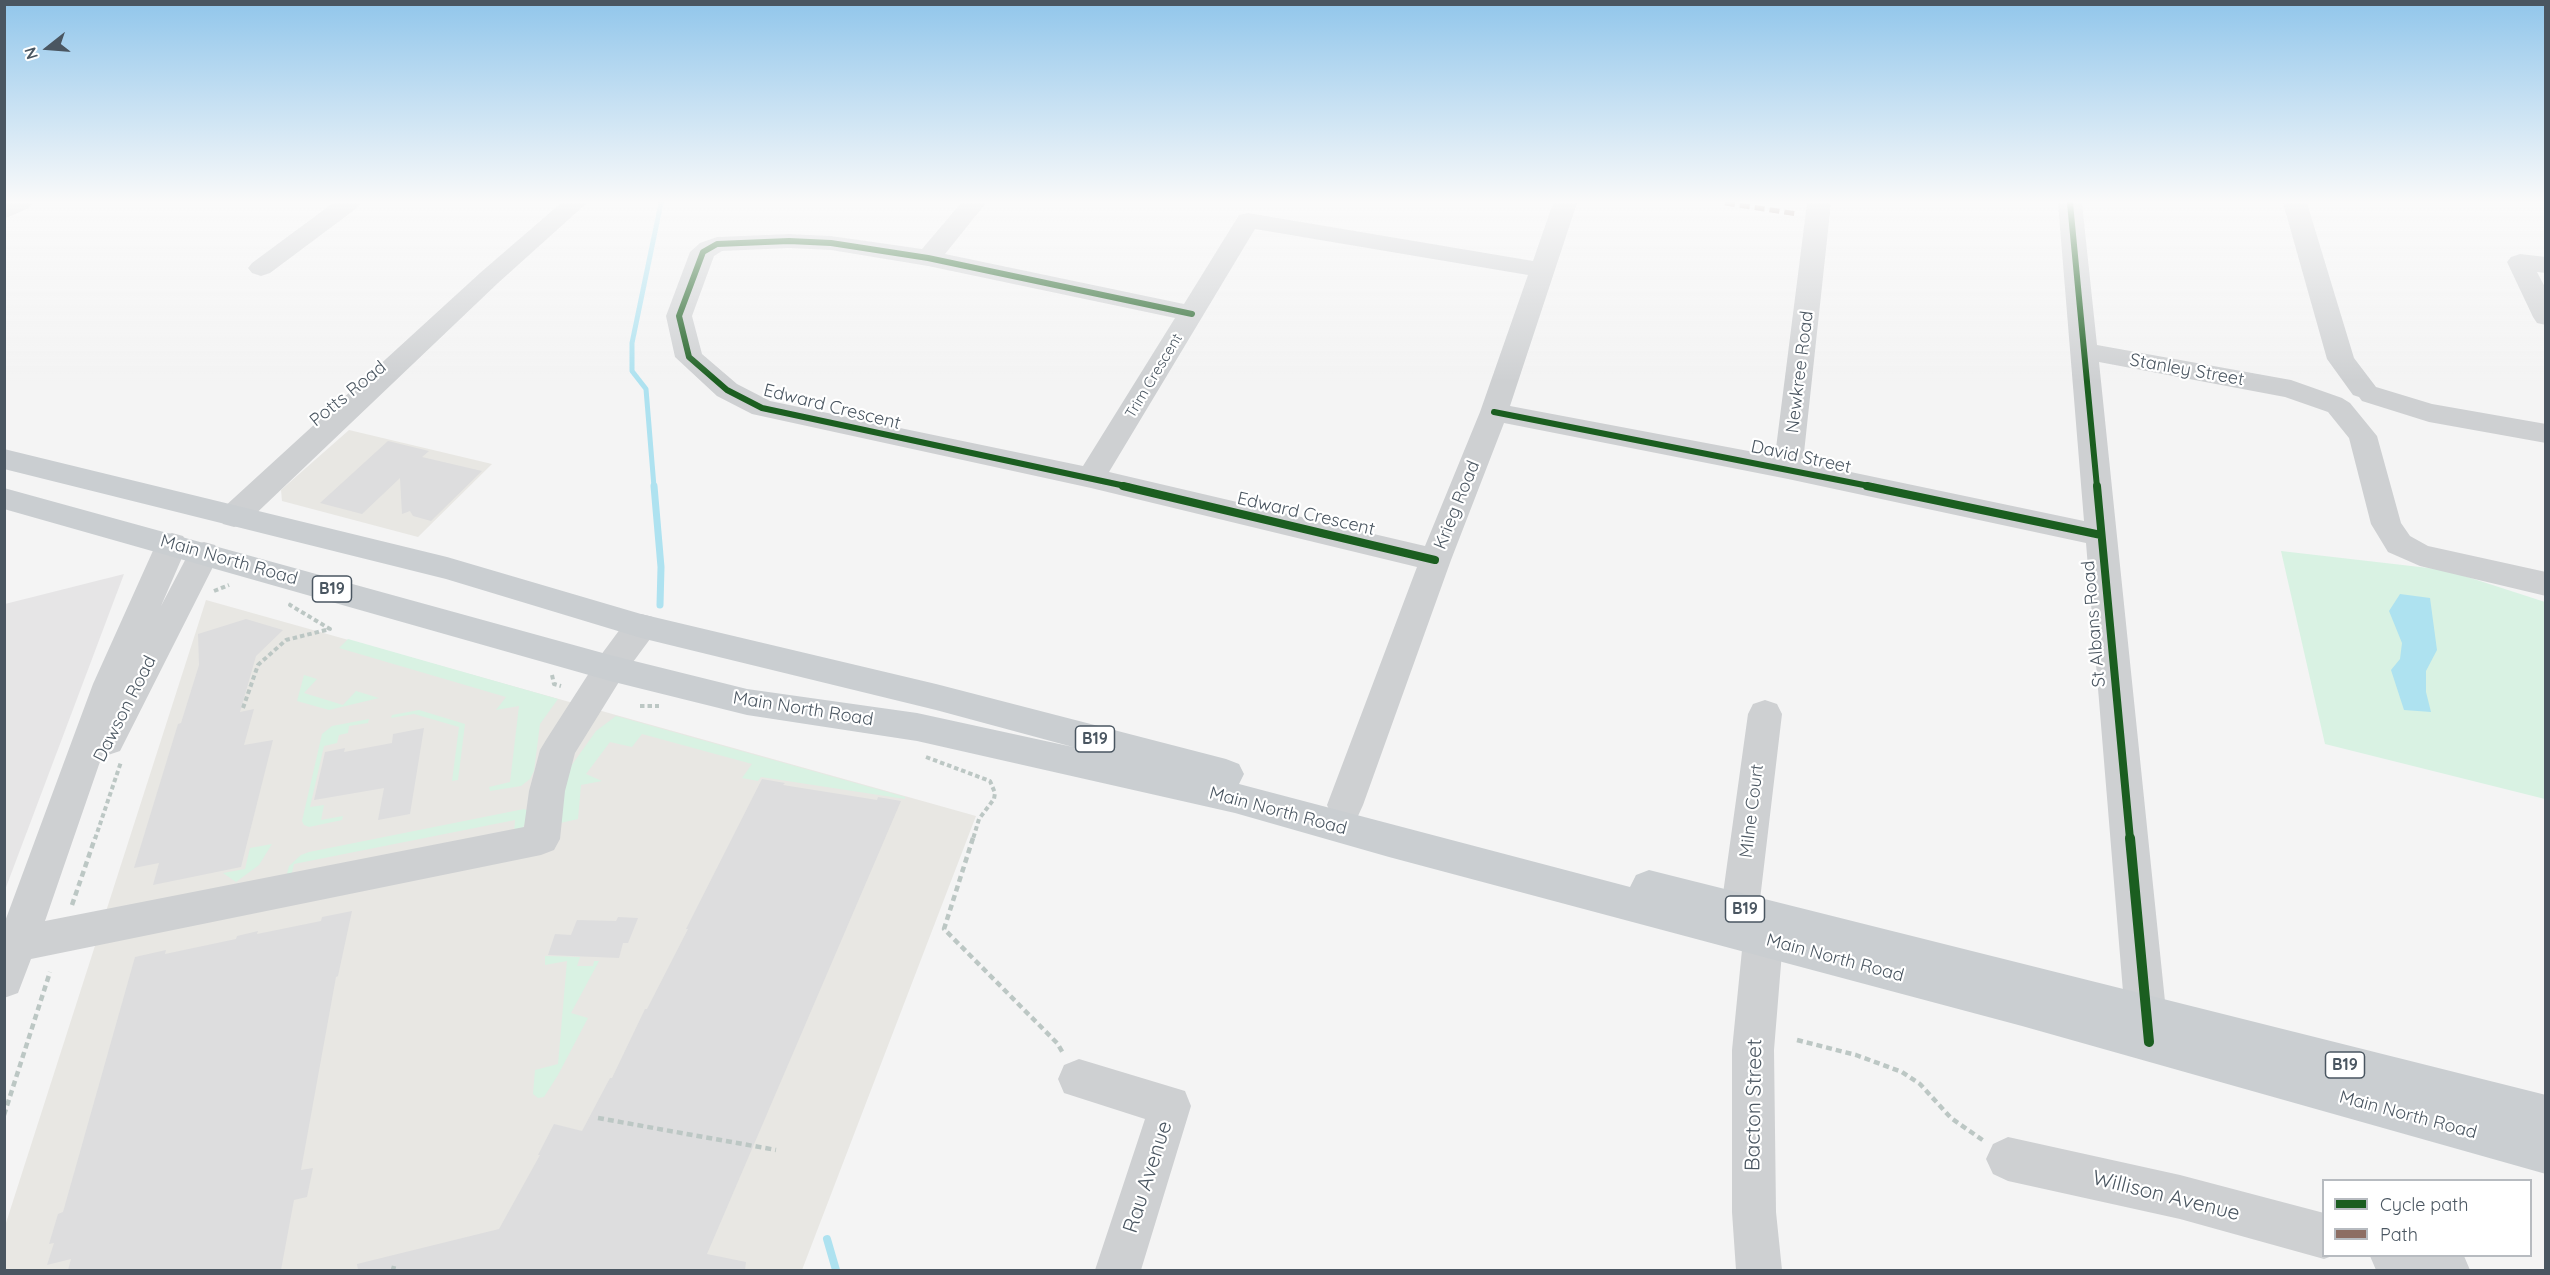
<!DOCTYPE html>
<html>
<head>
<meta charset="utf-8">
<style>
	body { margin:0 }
	#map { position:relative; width:2550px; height:1275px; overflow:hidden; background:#f4f4f4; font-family:Quicksand,sans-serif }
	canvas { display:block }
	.frame { position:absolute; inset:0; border:6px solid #4a5661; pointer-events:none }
	.legend { position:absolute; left:2322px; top:1179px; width:210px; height:78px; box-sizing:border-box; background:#fff; border:2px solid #b7bbc0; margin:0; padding:8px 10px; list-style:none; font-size:18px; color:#4a5661 }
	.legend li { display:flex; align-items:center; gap:12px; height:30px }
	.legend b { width:30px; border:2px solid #b7bbc0 }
	.north { position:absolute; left:18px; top:18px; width:60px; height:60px; -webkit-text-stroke:4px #fff; paint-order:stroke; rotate:253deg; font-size:16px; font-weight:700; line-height:24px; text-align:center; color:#4a5661 }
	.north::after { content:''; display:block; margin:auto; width:21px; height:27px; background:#4a5661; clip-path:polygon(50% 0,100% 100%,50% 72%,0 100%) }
</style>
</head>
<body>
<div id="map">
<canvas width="2550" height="1275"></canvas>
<div class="frame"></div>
<ul class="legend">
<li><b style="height:8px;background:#1b5e20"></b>Cycle path</li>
<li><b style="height:8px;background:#8d6e63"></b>Path</li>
</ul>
<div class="north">N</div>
</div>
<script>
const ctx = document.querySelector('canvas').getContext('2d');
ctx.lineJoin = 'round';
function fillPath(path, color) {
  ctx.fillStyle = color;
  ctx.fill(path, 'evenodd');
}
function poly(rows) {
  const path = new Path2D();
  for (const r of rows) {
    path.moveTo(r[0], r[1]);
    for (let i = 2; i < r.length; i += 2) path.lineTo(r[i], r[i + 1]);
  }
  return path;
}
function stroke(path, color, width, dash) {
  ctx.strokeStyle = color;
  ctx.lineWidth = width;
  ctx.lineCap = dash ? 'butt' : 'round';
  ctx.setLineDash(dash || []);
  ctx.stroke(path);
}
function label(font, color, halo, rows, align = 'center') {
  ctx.font = font + ' Quicksand,sans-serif';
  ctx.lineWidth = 4.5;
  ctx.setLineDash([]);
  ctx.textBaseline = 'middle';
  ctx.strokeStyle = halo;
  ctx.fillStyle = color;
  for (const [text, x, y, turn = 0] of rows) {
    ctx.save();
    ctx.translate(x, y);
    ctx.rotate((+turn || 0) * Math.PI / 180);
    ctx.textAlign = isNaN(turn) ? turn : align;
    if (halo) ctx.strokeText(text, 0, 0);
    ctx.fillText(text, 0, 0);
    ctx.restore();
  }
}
const commercial = poly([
	[349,430,492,464,418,537,282,501,281,490],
	[206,600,976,816,802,1270,5,1270,5,1226]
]);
const education = poly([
	[124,574,5,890,5,604]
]);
const green = poly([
	[2281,551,2446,570,2545,602,2545,799,2325,744],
	[348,639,558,699,540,724,534,771,530,779,521,786,490,791,489,787,510,782,519,706,496,710,506,697,339,648],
	[304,675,317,679,304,693,343,705,356,691,379,698,329,710,297,701],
	[419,710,465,724,458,780,452,781,459,727,414,714,391,718,392,715],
	[616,716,905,797,905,799,761,777,758,781,742,778,752,764,642,734,632,747,610,742,586,774,602,781,581,785,578,819,556,824,569,769,596,731],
	[369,719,368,723,349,726,348,733,339,735,337,743,324,746,310,807,324,805,321,820,343,816,342,820,309,827,304,825,302,821,322,734,332,726],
	[524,809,531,812,530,816,520,832,514,835,515,820,294,864,290,881,285,881,289,866,301,855,309,852],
	[272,844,259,865,236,882,223,873,245,869,250,848],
	[545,956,580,957,577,966,593,966,594,961,599,961,571,1013,588,1018,558,1075,544,1097,538,1098,533,1094,535,1070,558,1064,567,961,545,965]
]);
const water = poly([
	[2400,594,2430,598,2437,650,2426,671,2426,692,2431,712,2404,710,2391,670,2400,659,2402,643,2389,611]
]);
const streamFar2 = poly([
	[654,487,646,389,632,371,632,343,661,203]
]);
const streamFar1 = poly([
	[654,486,661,567,660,605]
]);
const stream = poly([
	[827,1239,836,1270]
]);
const building = poly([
	[388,441,429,451,422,457,482,471,431,521,413,516,410,511,402,514,400,478,362,514,320,503],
	[246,619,283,630,256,656,240,712,254,709,244,745,273,740,241,867,153,885,159,863,134,868,178,724,181,723,199,665,198,634],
	[424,728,410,814,378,820,384,788,314,800,325,752,345,748,344,752,392,743,393,734],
	[762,779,785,783,783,785,877,800,878,797,901,801,707,1254,746,1262,745,1270,358,1270,357,1264,499,1229,540,1155,538,1155,554,1124,582,1131,610,1078,612,1078,645,1009,647,1009,688,929,686,929],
	[352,911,338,976,336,977,301,1170,313,1168,307,1197,294,1200,281,1270,68,1270,71,1259,47,1265,54,1243,49,1244,58,1214,63,1212,135,957,166,950,165,954,236,939,237,936,258,931,257,934,321,921,322,917],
	[618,917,638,918,628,943,623,943,619,958,548,955,555,934,571,935,577,920,616,921]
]);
const pathFar1 = poly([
	[214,591,229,585],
	[552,675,554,684,561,686],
	[640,706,659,706],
	[243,708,258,665,286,640,330,629,290,605,293,602],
	[926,757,990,781,995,793,994,799,979,819,973,839],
	[95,839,121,762]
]);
const path = poly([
	[973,838,944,929,1057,1043,1063,1053],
	[72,905,95,838],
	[1797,1040,1856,1055,1902,1072,1920,1084,1951,1118,1984,1141],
	[4,1115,50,972],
	[598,1118,776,1150],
	[393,1270,394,1266]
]);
const minor = poly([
	[4,203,32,203,29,208,4,219,4,203],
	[333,203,360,203,357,208,270,273,261,276,252,273,248,268,252,263,333,203],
	[561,203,587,203,498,283,245,524,234,527,223,524,219,516,223,508,480,273,561,203],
	[961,203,986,203,945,254,1184,304,1239,215,1248,213,1533,261,1553,203,1577,203,1510,406,1775,456,1807,203,1831,203,1803,462,2084,521,2058,203,2082,203,2097,345,2291,380,2342,398,2350,403,2377,436,2401,523,2410,536,2428,546,2546,572,2546,596,2420,566,2388,552,2371,524,2349,438,2328,412,2285,397,2099,362,2169,1040,2163,1054,2148,1059,2133,1054,2127,1040,2086,543,1788,479,1504,423,1451,560,1363,805,1358,816,1345,820,1332,816,1327,805,1417,567,1091,488,752,414,717,396,675,357,666,316,690,252,700,243,717,237,789,234,831,236,922,249,961,203],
	[1255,229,1528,275,1480,412,1425,546,1109,472,1255,229],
	[789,248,831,250,928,266,1175,318,1083,466,770,401,737,384,702,354,692,316,714,256,722,251,789,248],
	[2283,203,2307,203,2354,358,2376,387,2432,404,2546,424,2546,443,2429,422,2362,401,2359,397,2353,395,2327,359,2283,203],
	[2520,254,2546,257,2546,273,2537,272,2546,289,2546,325,2537,323,2533,317,2507,262,2511,257,2520,254],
	[172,533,183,536,188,544,161,606,193,545,204,542,215,545,220,553,120,751,108,755,103,753,45,921,524,827,529,791,540,750,546,740,598,659,629,617,641,614,653,617,657,626,653,635,622,677,575,753,565,791,560,839,554,850,541,855,31,959,18,993,4,998,4,924,93,684,156,544,161,536,172,533],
	[1765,700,1777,704,1782,714,1759,908,1754,920,1740,925,1726,920,1721,908,1748,714,1753,704,1765,700],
	[1763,922,1777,928,1783,940,1774,1050,1776,1212,1782,1270,1736,1270,1732,1212,1732,1050,1743,940,1749,928,1763,922],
	[1079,1059,1185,1091,1191,1106,1141,1270,1095,1270,1145,1119,1064,1093,1058,1079,1064,1065,1079,1059],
	[2008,1137,2180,1175,2324,1213,2324,1256,2332,1256,2324,1259,2180,1219,2008,1181,1993,1174,1986,1159,1993,1144,2008,1137],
	[2370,1256,2464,1256,2470,1270,2376,1270,2370,1256]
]);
const major = poly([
	[4,449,447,557,641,614,936,684,1226,759,1239,764,1244,774,1239,784,1630,887,1636,875,1649,870,2546,1095,2546,1174,2022,1026,1389,857,1235,813,917,741,747,715,610,681,4,509,4,488,610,655,747,689,917,713,1073,747,936,710,641,638,446,579,4,469,4,449]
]);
const quiet = poly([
	[1725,203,1797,214]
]);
const cyclewayFar2 = poly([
	[2070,203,2097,487],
	[1494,412,1874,487],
	[1130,487,762,408,727,390,689,357,679,316,703,252,717,244,789,241,831,243,928,258,1192,314]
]);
const cyclewayFar1 = poly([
	[1123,486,1435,560],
	[1867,486,2101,535],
	[2097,486,2130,839]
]);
const cycleway = poly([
	[2130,838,2149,1042]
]);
const farStreetnames = [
	["Trim Crescent",1154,376,-59]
];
const shields = [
	[332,589,39],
	[1095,739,39],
	[1745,909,39],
	[2345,1065,39]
];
const shieldNames = [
	["B19",332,589],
	["B19",1095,739],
	["B19",1745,909],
	["B19",2345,1065]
];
const streetNames = [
	["Stanley Street",2187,370,10],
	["Newkree Road",1800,372,-83],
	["Potts Road",348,394,-39],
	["Edward Crescent",832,407,14],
	["David Street",1801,457,12],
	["Krieg Road",1457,505,-68],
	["Edward Crescent",1306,514,13],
	["Main North Road",229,560,16],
	["St Albans Road",2094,624,-95],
	["Dawson Road",125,709,-63],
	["Main North Road",803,709,9],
	["Main North Road",1278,811,15],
	["Milne Court",1752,811,-83],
	["Main North Road",1835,958,15],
	["Main North Road",2408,1115,15]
];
const nearStreetnames = [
	["Bacton Street",1754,1105,-89],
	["Rau Avenue",1148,1177,-72],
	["Willison Avenue",2166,1196,14]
];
fillPath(commercial, '#e8e7e3');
fillPath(education, '#e6e5e6');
fillPath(green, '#d9f2e3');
fillPath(water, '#aee2f0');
stroke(streamFar2, '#aee2f0', 5);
stroke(streamFar1, '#aee2f0', 7);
stroke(stream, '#aee2f0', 8);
fillPath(building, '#ddddde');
stroke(pathFar1, '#bcc7c4', 4, [4.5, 3]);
stroke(path, '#bcc7c4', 4.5, [6, 4]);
fillPath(minor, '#ced0d2');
fillPath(major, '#caced1');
stroke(quiet, '#8d6e63', 5, [10, 5]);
stroke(cyclewayFar2, '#1b5e20', 6);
stroke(cyclewayFar1, '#1b5e20', 8);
stroke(cycleway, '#1b5e20', 10);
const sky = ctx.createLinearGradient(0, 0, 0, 381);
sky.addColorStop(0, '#91c6eb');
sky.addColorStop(0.53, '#fafafa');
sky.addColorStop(1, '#fafafa00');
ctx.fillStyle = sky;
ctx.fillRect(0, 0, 2550, 381);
label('15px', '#4a5661', '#fff', farStreetnames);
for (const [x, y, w] of shields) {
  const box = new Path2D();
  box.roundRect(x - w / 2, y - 13, w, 26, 4.5);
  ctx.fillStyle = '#fff';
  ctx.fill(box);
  stroke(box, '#4a5661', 1.5);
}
label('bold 16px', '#4a5661', null, shieldNames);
label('18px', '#4a5661', '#fff', streetNames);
label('21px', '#4a5661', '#fff', nearStreetnames);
</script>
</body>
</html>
